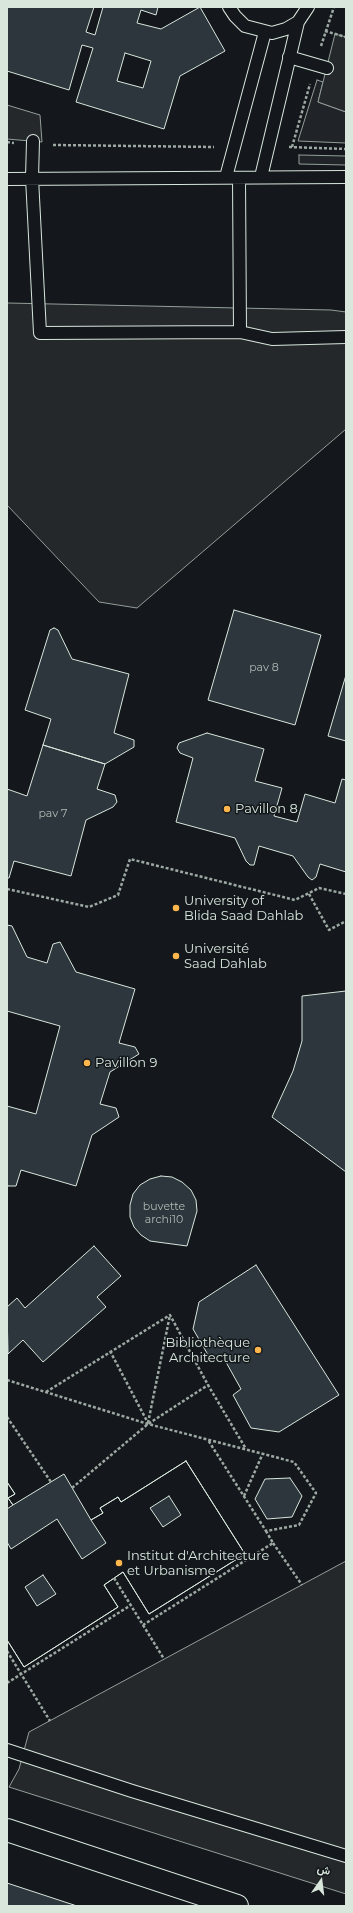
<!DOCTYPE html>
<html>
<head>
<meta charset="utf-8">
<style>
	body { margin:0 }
	#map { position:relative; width:353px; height:1913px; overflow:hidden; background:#14181c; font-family:Montserrat,Vazirmatn,sans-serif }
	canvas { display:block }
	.frame { position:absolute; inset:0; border:8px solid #d8e6dc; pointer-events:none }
	.north { position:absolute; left:301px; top:1861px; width:40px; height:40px; -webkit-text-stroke:3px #14181c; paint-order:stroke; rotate:14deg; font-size:11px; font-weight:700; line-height:16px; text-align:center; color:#d8e6dc }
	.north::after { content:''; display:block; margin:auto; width:14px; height:18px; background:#d8e6dc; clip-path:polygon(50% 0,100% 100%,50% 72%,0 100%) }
</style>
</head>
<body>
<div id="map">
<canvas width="353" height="1913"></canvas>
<div class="frame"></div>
<div class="north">ش</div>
</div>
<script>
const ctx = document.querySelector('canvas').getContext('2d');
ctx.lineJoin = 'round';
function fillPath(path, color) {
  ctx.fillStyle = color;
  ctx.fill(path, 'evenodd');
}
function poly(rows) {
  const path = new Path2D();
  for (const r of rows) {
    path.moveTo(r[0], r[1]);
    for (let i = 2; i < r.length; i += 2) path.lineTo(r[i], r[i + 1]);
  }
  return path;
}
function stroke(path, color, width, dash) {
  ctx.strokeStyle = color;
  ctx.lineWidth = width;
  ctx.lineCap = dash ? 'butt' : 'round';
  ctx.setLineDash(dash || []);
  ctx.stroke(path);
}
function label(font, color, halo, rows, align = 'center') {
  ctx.font = font + ' Montserrat,sans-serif';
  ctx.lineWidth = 3;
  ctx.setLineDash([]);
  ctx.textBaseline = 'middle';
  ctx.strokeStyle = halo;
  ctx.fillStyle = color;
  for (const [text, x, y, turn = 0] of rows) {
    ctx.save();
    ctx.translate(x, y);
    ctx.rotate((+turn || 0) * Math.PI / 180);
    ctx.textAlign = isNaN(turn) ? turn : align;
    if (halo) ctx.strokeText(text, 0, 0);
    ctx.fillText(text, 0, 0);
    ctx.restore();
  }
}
const green = poly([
	[317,80,323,82,318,102,346,112,346,143,298,141,317,80],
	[299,155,346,156,346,165,299,164,299,155]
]);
const parking = poly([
	[335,34,346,37,346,112,318,102,335,34],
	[7,105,40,115,42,142,7,139,7,105],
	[7,303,331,310,346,312,346,429,137,608,99,602,7,505,7,303],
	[346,1561,346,1894,9,1787,19,1769,29,1732,346,1561]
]);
const building = poly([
	[7,7,94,7,86,32,95,35,103,7,158,7,156,15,141,10,137,23,161,29,200,7,225,51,180,76,164,129,76,102,93,48,82,45,69,90,7,71,7,7],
	[125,53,151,61,143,88,117,81,125,53],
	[234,610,321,635,295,725,208,700,234,610],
	[54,628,58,630,72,659,129,674,114,733,134,740,134,747,105,764,43,745,51,719,25,710,50,630,54,628],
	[346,675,346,741,328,736,346,675],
	[207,733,264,749,255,781,282,788,274,816,297,822,305,794,335,803,342,779,346,780,346,872,320,864,316,877,312,880,308,877,293,856,259,846,254,865,250,865,246,861,235,838,176,822,193,758,180,753,177,748,179,743,207,733],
	[43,745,105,764,97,789,115,795,117,802,113,807,86,820,71,876,14,861,9,878,7,878,7,789,27,796,43,745],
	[7,925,12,926,27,957,47,963,53,944,60,942,76,972,135,989,119,1043,135,1047,139,1054,110,1072,100,1104,116,1108,119,1117,92,1135,76,1186,21,1170,16,1186,8,1186,7,1184,7,1106,36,1114,60,1026,7,1011,7,925],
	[346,991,346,1172,272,1117,293,1071,302,1041,302,996,346,991],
	[161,1176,172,1177,182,1182,191,1190,196,1200,197,1211,187,1246,150,1241,141,1235,134,1227,130,1217,130,1205,133,1194,140,1185,150,1179,161,1176],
	[94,1246,121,1276,97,1297,106,1307,43,1362,23,1340,8,1354,7,1307,17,1298,25,1308,94,1246],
	[256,1265,339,1395,279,1432,251,1428,233,1395,241,1389,222,1355,211,1360,193,1329,199,1302,256,1265],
	[186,1461,245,1554,149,1614,123,1572,104,1585,118,1607,24,1667,7,1640,7,1482,15,1494,8,1498,13,1505,64,1474,91,1520,103,1513,100,1508,118,1497,121,1502,186,1461],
	[169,1496,181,1515,163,1527,150,1508,169,1496],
	[43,1575,56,1594,37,1606,25,1587,43,1575],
	[186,1461,245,1554,149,1614,123,1572,104,1585,118,1607,24,1667,7,1640,7,1542,11,1549,57,1519,82,1559,106,1543,91,1520,103,1513,100,1508,118,1497,121,1502,186,1461],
	[290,1478,302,1496,292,1517,267,1519,255,1499,265,1479,290,1478],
	[7,1482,15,1494,8,1498,13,1505,7,1509,7,1482],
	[7,1883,77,1906,7,1906,7,1883]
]);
const path = poly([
	[325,31,346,37],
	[321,46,334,7],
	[7,142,14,143],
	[53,145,214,147],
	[289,147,346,149],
	[292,147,310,84],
	[7,889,89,907,118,895,130,859,295,900,319,888,346,894],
	[309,894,329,930,346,921],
	[110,1351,148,1423],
	[7,1380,148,1424,294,1462,316,1493,299,1525,266,1531,208,1440],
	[46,1392,170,1315,208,1385,246,1449],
	[7,1417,51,1482],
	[148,1423,170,1315],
	[72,1488,148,1424,208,1385],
	[244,1496,263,1453],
	[273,1543,302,1585],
	[114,1578,143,1625,273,1543,266,1531],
	[143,1625,164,1659],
	[7,1651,50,1721],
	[7,1683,131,1605]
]);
const service = poly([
	[229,7,235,16,245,26,272,33,286,29,298,22,308,7],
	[289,57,327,68],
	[33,141,32,178,40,333,240,332,239,178],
	[226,177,265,32],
	[261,177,298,22],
	[7,179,346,177],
	[240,332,272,339,346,337],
	[7,1750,132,1791,346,1856]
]);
const minor = poly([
	[7,1830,237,1906]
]);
const markers = [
	[227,809,4,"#ffb74d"],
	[176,908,4,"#ffb74d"],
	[176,956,4,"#ffb74d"],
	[87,1063,4,"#ffb74d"],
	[258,1350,4,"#ffb74d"],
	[119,1563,4,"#ffb74d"]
];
const numberNames = [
	["pav 8",264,668],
	["pav 7",53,814],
	["buvette",164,1207],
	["archi10",164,1220]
];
const poiNames = [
	["Pavillon 8",235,809],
	["University of",184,901],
	["Blida Saad Dahlab",184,916],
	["Université",184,949],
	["Saad Dahlab",184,964],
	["Pavillon 9",95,1063],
	["Bibliothèque",250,1343,"right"],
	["Architecture",250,1358,"right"],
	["Institut d'Architecture",127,1556],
	["et Urbanisme",127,1571]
];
fillPath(green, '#202428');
stroke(green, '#939e99', 1);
fillPath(parking, '#24282b');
stroke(parking, '#939e99', 1);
fillPath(building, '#2c363c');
stroke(building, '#d8e6dc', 1);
stroke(service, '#d8e6dc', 14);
stroke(minor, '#d8e6dc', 24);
stroke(path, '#9da8a2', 2.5, [3, 2]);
stroke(service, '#14181c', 12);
stroke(minor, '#14181c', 22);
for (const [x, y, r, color] of markers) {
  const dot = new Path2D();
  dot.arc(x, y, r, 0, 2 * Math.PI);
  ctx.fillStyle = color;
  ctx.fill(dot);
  stroke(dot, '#14181c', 1.5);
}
label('11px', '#adbab4', null, numberNames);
label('13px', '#d8e6dc', '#14181c', poiNames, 'left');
</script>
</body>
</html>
